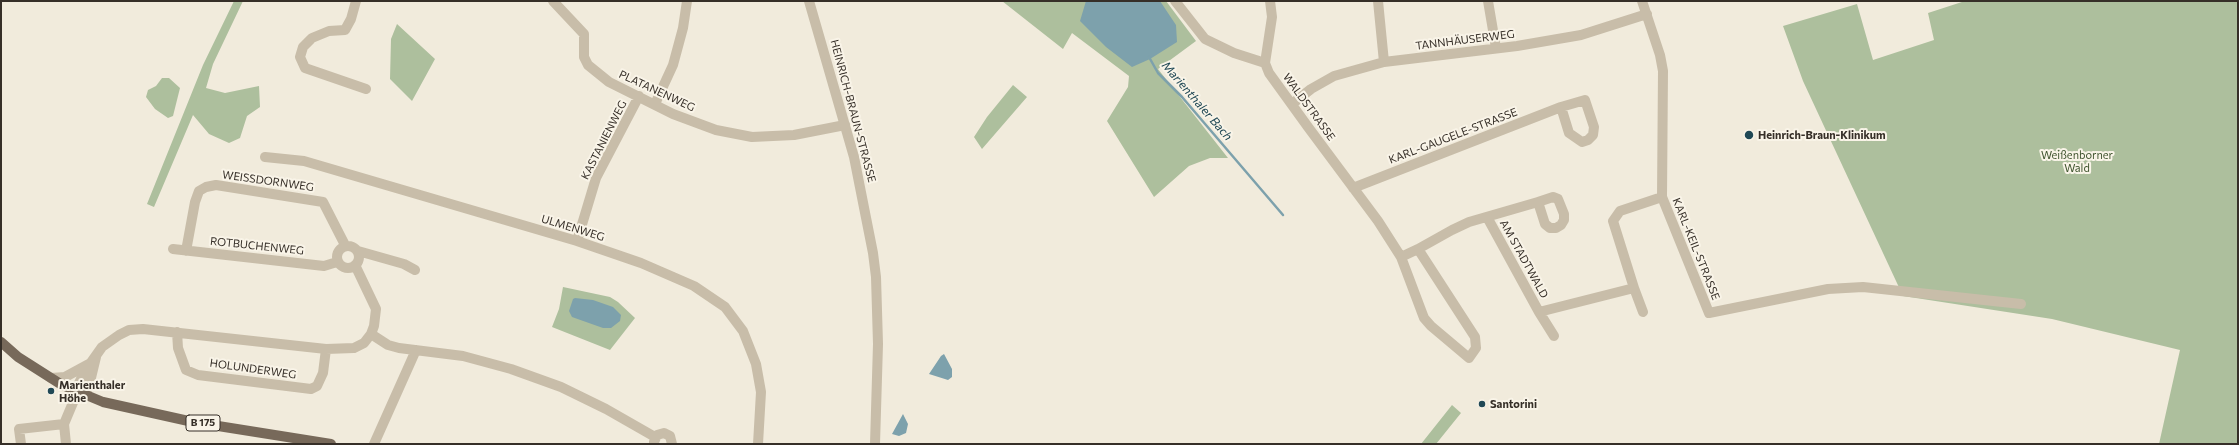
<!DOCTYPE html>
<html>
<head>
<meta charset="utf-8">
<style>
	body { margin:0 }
	#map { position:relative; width:2239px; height:445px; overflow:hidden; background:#f1ebdc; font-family:Commissioner,sans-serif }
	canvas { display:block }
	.frame { position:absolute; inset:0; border:2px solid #362f28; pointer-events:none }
</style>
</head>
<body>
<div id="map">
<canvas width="2239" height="445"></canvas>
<div class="frame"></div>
</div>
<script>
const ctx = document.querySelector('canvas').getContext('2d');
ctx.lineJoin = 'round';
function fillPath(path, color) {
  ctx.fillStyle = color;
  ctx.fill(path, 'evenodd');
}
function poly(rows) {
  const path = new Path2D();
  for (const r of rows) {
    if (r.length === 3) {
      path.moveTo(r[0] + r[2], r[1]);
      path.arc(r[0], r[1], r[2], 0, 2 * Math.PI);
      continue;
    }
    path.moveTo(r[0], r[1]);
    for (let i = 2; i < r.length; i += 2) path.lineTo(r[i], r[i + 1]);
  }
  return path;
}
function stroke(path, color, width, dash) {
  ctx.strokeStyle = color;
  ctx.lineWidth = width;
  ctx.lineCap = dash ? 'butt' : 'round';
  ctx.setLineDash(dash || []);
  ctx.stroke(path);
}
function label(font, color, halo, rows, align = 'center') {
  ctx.font = font + ' Commissioner,sans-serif';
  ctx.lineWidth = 4;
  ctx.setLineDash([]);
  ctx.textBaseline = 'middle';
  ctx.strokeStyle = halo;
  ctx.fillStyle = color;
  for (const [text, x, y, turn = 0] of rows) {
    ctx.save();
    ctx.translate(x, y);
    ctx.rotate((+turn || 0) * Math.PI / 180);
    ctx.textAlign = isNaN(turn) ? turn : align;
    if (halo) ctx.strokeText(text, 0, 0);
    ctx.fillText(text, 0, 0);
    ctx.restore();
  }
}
const green = poly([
	[234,1,243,1,213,64,206,88,225,93,259,86,260,107,247,116,240,138,229,143,209,134,193,115,154,207,147,204,203,65],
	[1002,1,1166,1,1196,41,1158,69,1228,158,1210,158,1189,166,1154,197,1107,121,1128,87,1129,76,1072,33,1063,49],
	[1965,1,2238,1,2238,444,2159,444,2180,350,2052,319,1903,296,1803,81,1783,26,1857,4,1873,60,1934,40,1928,13],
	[397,24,435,59,412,101,390,79,391,39],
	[162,78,169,78,180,88,173,116,168,118,155,109,146,97,148,90,156,86],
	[1013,85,1027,97,982,149,974,137,987,117],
	[563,287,610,297,618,302,635,318,610,350,552,327,559,309],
	[1452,405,1461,413,1436,444,1421,444]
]);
const water = poly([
	[1086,1,1160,1,1176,25,1177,42,1150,59,1132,67,1106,47,1080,21],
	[575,298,593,300,613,307,621,315,620,321,611,328,603,328,572,317,569,311,573,299],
	[944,354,952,369,952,377,948,380,929,374,941,356],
	[903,414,908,424,906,433,899,436,892,434]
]);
const stream = poly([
	[1149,57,1158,73,1182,97,1283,215]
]);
const minor = poly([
	[356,1,351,19,345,30,329,31,312,38,303,47,300,57,305,68,366,89],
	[553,1,584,34,584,57,588,65,609,82,673,114,716,130,752,137,794,135,845,125],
	[1175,1,1205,39,1234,53,1265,63,1269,73,1308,127,1378,221,1401,257,1424,318,1431,326,1469,358,1476,348,1475,337,1418,249,1401,257],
	[1378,1,1384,62],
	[1488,1,1496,48],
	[1642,1,1660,55,1663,71,1662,197,1709,313,1828,289,1863,287,2021,304],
	[1265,63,1272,17,1270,1],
	[655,104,673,65,683,28,687,1],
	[1292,104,1311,89,1334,76,1384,62,1517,46,1581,35,1647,14],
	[265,157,304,161,577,241,641,263,694,286,725,307,743,331,756,364,761,392,758,444],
	[1353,188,1561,107,1585,100,1594,127,1593,135,1588,140,1582,142,1569,133,1561,107],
	[1487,217,1539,312,1634,288,1613,221,1620,211,1662,197],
	[577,241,596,178,639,96],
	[348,257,11],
	[173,249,324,266,337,262],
	[1418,249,1452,230,1469,222,1538,202,1545,224,1550,228,1556,228,1561,225,1564,220,1564,214,1558,199,1553,197,1538,202],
	[186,251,195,202,199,191,206,187,216,185,323,202,345,245],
	[358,251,404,264,415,270],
	[1634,288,1643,312],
	[1539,312,1554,336],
	[177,332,178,348,186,370,198,375,311,389,317,386,323,373,326,349],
	[371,334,388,345,399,348,463,356,511,369,561,387,606,409,655,437],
	[51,378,65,377,89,364],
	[75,391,85,371,102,347,119,335,129,330,143,329,326,349,354,348,364,343,371,334,374,326,376,309,355,265],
	[84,395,89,386,96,357],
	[654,442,657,435,664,433,670,436,672,444],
	[21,444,19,429,64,424],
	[66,444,64,424,77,393],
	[374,444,416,350]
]);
const tertiary = poly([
	[809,1,854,157,873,253,876,277,878,344,875,444]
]);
const primary = poly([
	[1,342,18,357,62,385,103,402,193,422,331,444]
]);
const markers = [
	[1749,135,5,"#204855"],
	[51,391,4,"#204855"],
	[1482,404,4,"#204855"]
];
const shields = [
	[203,423,34]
];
const shieldNames = [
	["B 175",203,423]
];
const streetNames = [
	["TANNHÄUSERWEG",1465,40,-7],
	["PLATANENWEG",657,91,25],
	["WALDSTRASSE",1309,107,54],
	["HEINRICH-BRAUN-STRASSE",853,111,75],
	["KARL-GAUGELE-STRASSE",1453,136,-21],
	["KASTANIENWEG",604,140,-63],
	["WEISSDORNWEG",268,181,8],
	["ULMENWEG",573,228,17],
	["ROTBUCHENWEG",257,246,6],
	["KARL-KEIL-STRASSE",1696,249,68],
	["AM STADTWALD",1524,259,61],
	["HOLUNDERWEG",253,369,8]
];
const poiNames = [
	["Heinrich-Braun-Klinikum",1758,135],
	["Marienthaler",59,385],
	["Höhe",59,398],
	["Santorini",1490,404]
];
const parkNames = [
	["Weißenborner",2077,155],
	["Wald",2077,168]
];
const waterNames = [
	["Marienthaler Bach",1197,101,49]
];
fillPath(green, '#adbf9d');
fillPath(water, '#7da1ac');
stroke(stream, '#7da1ac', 2.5);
stroke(minor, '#c8bda9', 10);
stroke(tertiary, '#c8bda9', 10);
stroke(primary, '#77695a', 10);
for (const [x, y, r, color] of markers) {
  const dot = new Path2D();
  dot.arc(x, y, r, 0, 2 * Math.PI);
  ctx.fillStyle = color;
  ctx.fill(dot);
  stroke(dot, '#f9f4e8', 1.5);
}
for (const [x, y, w] of shields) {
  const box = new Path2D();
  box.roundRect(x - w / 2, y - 8, w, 16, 3);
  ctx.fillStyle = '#f9f4e8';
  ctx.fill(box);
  stroke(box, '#362f28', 1);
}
label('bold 10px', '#362f28', null, shieldNames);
label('11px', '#362f28', '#f9f4e8', streetNames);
label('bold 11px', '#362f28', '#f9f4e8', poiNames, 'left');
label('11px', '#3e532d', '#f9f4e8', parkNames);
label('italic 12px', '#204855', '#f9f4e8', waterNames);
</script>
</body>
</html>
